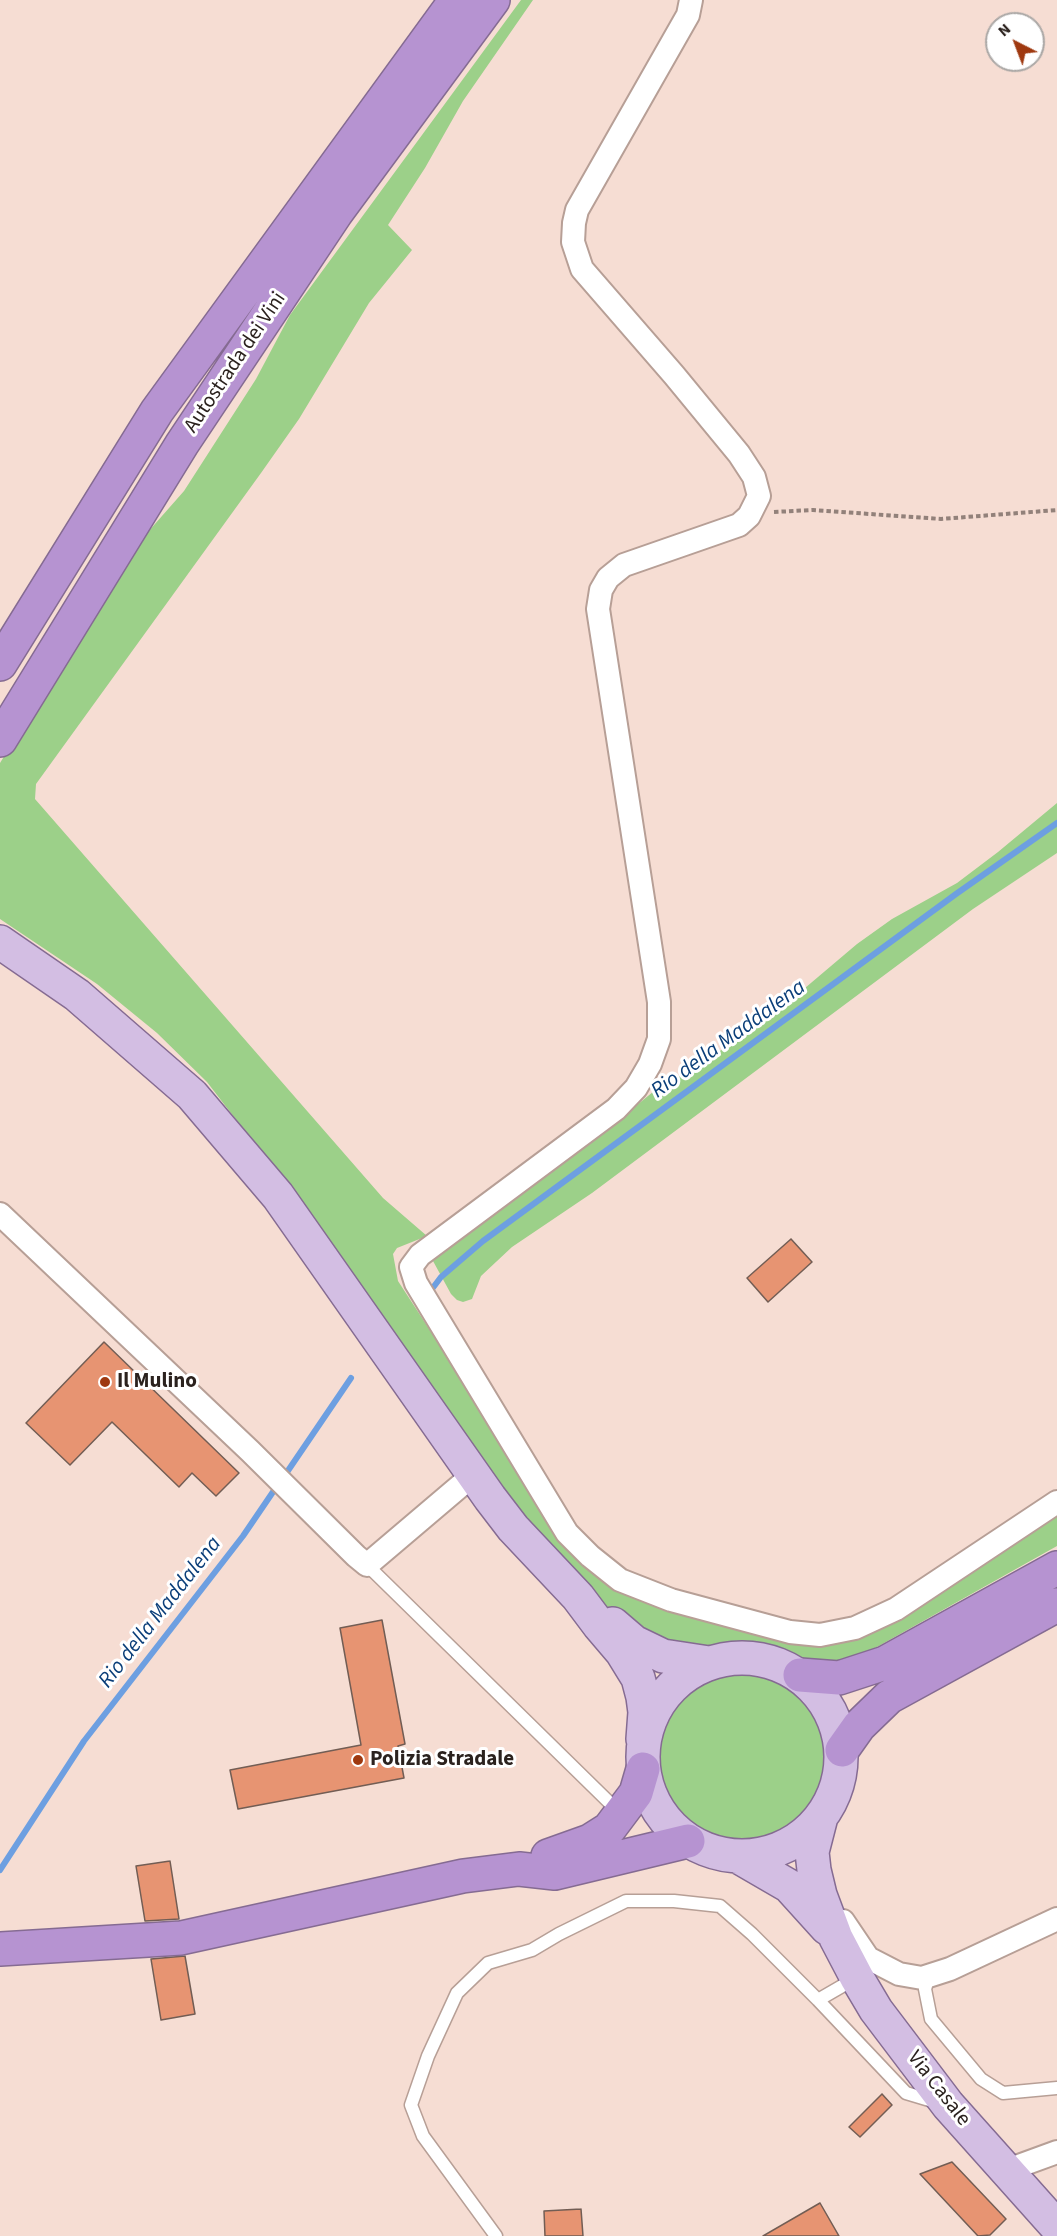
<!DOCTYPE html>
<html>
<head>
<meta charset="utf-8">
<style>
	body { margin:0 }
	#map { position:relative; width:1057px; height:2236px; overflow:hidden; background:#f6ddd3; font-family:"Source Sans 3",sans-serif }
	canvas { display:block }
	.north { position:absolute; left:985px; top:12px; width:60px; height:60px; box-sizing:border-box; background:#fff; border:2px solid #aaa7a5; border-radius:50%; rotate:318deg; font-size:16px; font-weight:700; line-height:24px; text-align:center; color:#2b221e }
	.north::after { content:''; display:block; margin:auto; width:21px; height:27px; background:#9f3910; clip-path:polygon(50% 0,100% 100%,50% 72%,0 100%) }
</style>
</head>
<body>
<div id="map">
<canvas width="1057" height="2236"></canvas>
<div class="north">N</div>
</div>
<script>
const ctx = document.querySelector('canvas').getContext('2d');
ctx.lineJoin = 'round';
function fillPath(path, color) {
  ctx.fillStyle = color;
  ctx.fill(path, 'evenodd');
}
function poly(rows) {
  const path = new Path2D();
  for (const r of rows) {
    if (r.length === 3) {
      path.moveTo(r[0] + r[2], r[1]);
      path.arc(r[0], r[1], r[2], 0, 2 * Math.PI);
      continue;
    }
    path.moveTo(r[0], r[1]);
    for (let i = 2; i < r.length; i += 2) path.lineTo(r[i], r[i + 1]);
  }
  return path;
}
function stroke(path, color, width, dash) {
  ctx.strokeStyle = color;
  ctx.lineWidth = width;
  ctx.lineCap = dash ? 'butt' : 'round';
  ctx.setLineDash(dash || []);
  ctx.stroke(path);
}
function label(font, color, halo, rows, align = 'center') {
  ctx.font = font + ' "Source Sans 3",sans-serif';
  ctx.lineWidth = 6;
  ctx.setLineDash([]);
  ctx.textBaseline = 'middle';
  ctx.strokeStyle = halo;
  ctx.fillStyle = color;
  for (const [text, x, y, turn = 0] of rows) {
    ctx.save();
    ctx.translate(x, y);
    ctx.rotate((+turn || 0) * Math.PI / 180);
    ctx.textAlign = isNaN(turn) ? turn : align;
    if (halo) ctx.strokeText(text, 0, 0);
    ctx.fillText(text, 0, 0);
    ctx.restore();
  }
}
const green = poly([
	[521,0,533,0,463,101,425,168,388,225,412,250,369,303,299,419,261,473,36,784,35,799,383,1198,427,1236,397,1248,393,1254,398,1281,558,1527,591,1566,834,1639,1057,1511,1057,1546,859,1657,833,1665,818,1665,773,1648,753,1644,733,1644,688,1651,622,1624,505,1493,321,1230,207,1082,157,1033,97,984,0,919,0,763,125,558,184,491,256,379,290,315],
	[1057,803,1057,853,973,909,592,1193,512,1247,481,1276,472,1299,463,1302,457,1300,451,1294,433,1261,456,1238,594,1140,659,1087,694,1069,779,1010,857,944,892,919,957,883,998,852],
	[741,1757,85]
]);
const stream = poly([
	[429,1293,441,1277,483,1241,956,894,1057,823],
	[283,1478,351,1378],
	[0,1870,84,1741,243,1536,277,1486]
]);
const building = poly([
	[791,1239,812,1262,768,1302,747,1278,791,1239],
	[104,1342,239,1473,216,1496,192,1473,179,1487,112,1422,70,1465,26,1423,104,1342],
	[382,1620,405,1744,398,1746,404,1778,238,1809,230,1770,361,1745,340,1628,382,1620],
	[170,1861,179,1919,145,1921,136,1866,170,1861],
	[185,1956,195,2014,161,2020,151,1959,185,1956],
	[882,2094,892,2105,860,2137,849,2127,882,2094],
	[952,2162,1006,2219,990,2235,978,2236,920,2174,952,2162],
	[820,2203,839,2236,763,2236,820,2203],
	[581,2209,583,2236,545,2236,544,2211,581,2209]
]);
const path = poly([
	[774,512,813,510,941,519,1057,510]
]);
const lane = poly([
	[367,1565,619,1812],
	[929,1976,925,1989,931,2019,981,2079,1003,2093,1057,2088],
	[818,2000,856,1978],
	[496,2236,423,2136,411,2105,428,2056,457,1993,488,1963,532,1950,559,1934,626,1901,674,1901,720,1906,752,1934,818,2000,906,2093,936,2102]
]);
const street = poly([
	[691,0,688,15,577,210,574,223,573,242,582,269,674,375,739,454,754,477,759,496,749,516,739,525,624,565,608,578,601,590,598,609,659,1002,659,1039,650,1064,636,1088,616,1109,420,1255,411,1267,416,1283,567,1533,590,1556,620,1580,671,1600,790,1632,820,1635,855,1628,896,1609,1057,1502],
	[0,1214,250,1451,356,1556,367,1565,473,1475],
	[843,1921,868,1958,899,1974,922,1978,950,1969,1057,1919],
	[1005,2171,1057,2152]
]);
const primary = poly([
	[0,942,77,995,192,1095,278,1196,490,1498,513,1528,578,1597,599,1625,622,1652,638,1678,643,1697,645,1712,643,1739],
	[613,1624,634,1642,663,1656,709,1663],
	[742,1757,99],
	[821,1817,812,1852,814,1870,820,1895,836,1938,857,1978,876,2010,948,2105,1057,2227],
	[739,1857,789,1886,827,1928]
]);
const highway = poly([
	[0,664,157,411,456,0],
	[0,740,182,444,336,213,493,0],
	[800,1675,839,1678,885,1663,1057,1568],
	[842,1750,859,1726,889,1697,1057,1605],
	[548,1856,590,1841,609,1829,636,1793,643,1769],
	[0,1949,181,1938,463,1876,519,1869,555,1873,688,1841]
]);
const markers = [
	[105,1382,6,"#9f3910"],
	[358,1760,6,"#9f3910"]
];
const streetNames = [
	["Autostrada dei Vini",236,363,-56],
	["Via Casale",938,2089,52]
];
const poiNames = [
	["Il Mulino",117,1382],
	["Polizia Stradale",370,1760]
];
const waterNames = [
	["Rio della Maddalena",729,1040,-36],
	["Rio della Maddalena",161,1613,-52]
];
fillPath(green, '#9cd089');
stroke(stream, '#6d9fe1', 6);
fillPath(building, '#e79472');
stroke(building, '#725d54', 1.5);
stroke(lane, '#b79f96', 15);
stroke(street, '#b79f96', 26);
stroke(primary, '#856b92', 36);
stroke(highway, '#856b92', 36);
stroke(path, '#92817a', 4, [4.5, 3]);
stroke(lane, '#fff', 12);
stroke(street, '#fff', 22);
stroke(primary, '#d3bee3', 33);
stroke(highway, '#b693d1', 33);
for (const [x, y, r, color] of markers) {
  const dot = new Path2D();
  dot.arc(x, y, r, 0, 2 * Math.PI);
  ctx.fillStyle = color;
  ctx.fill(dot);
  stroke(dot, '#fff', 2);
}
label('21px', '#2b221e', '#fff', streetNames);
label('bold 21px', '#2b221e', '#fff', poiNames, 'left');
label('italic 22px', '#0a3e79', '#fff', waterNames);
</script>
</body>
</html>
